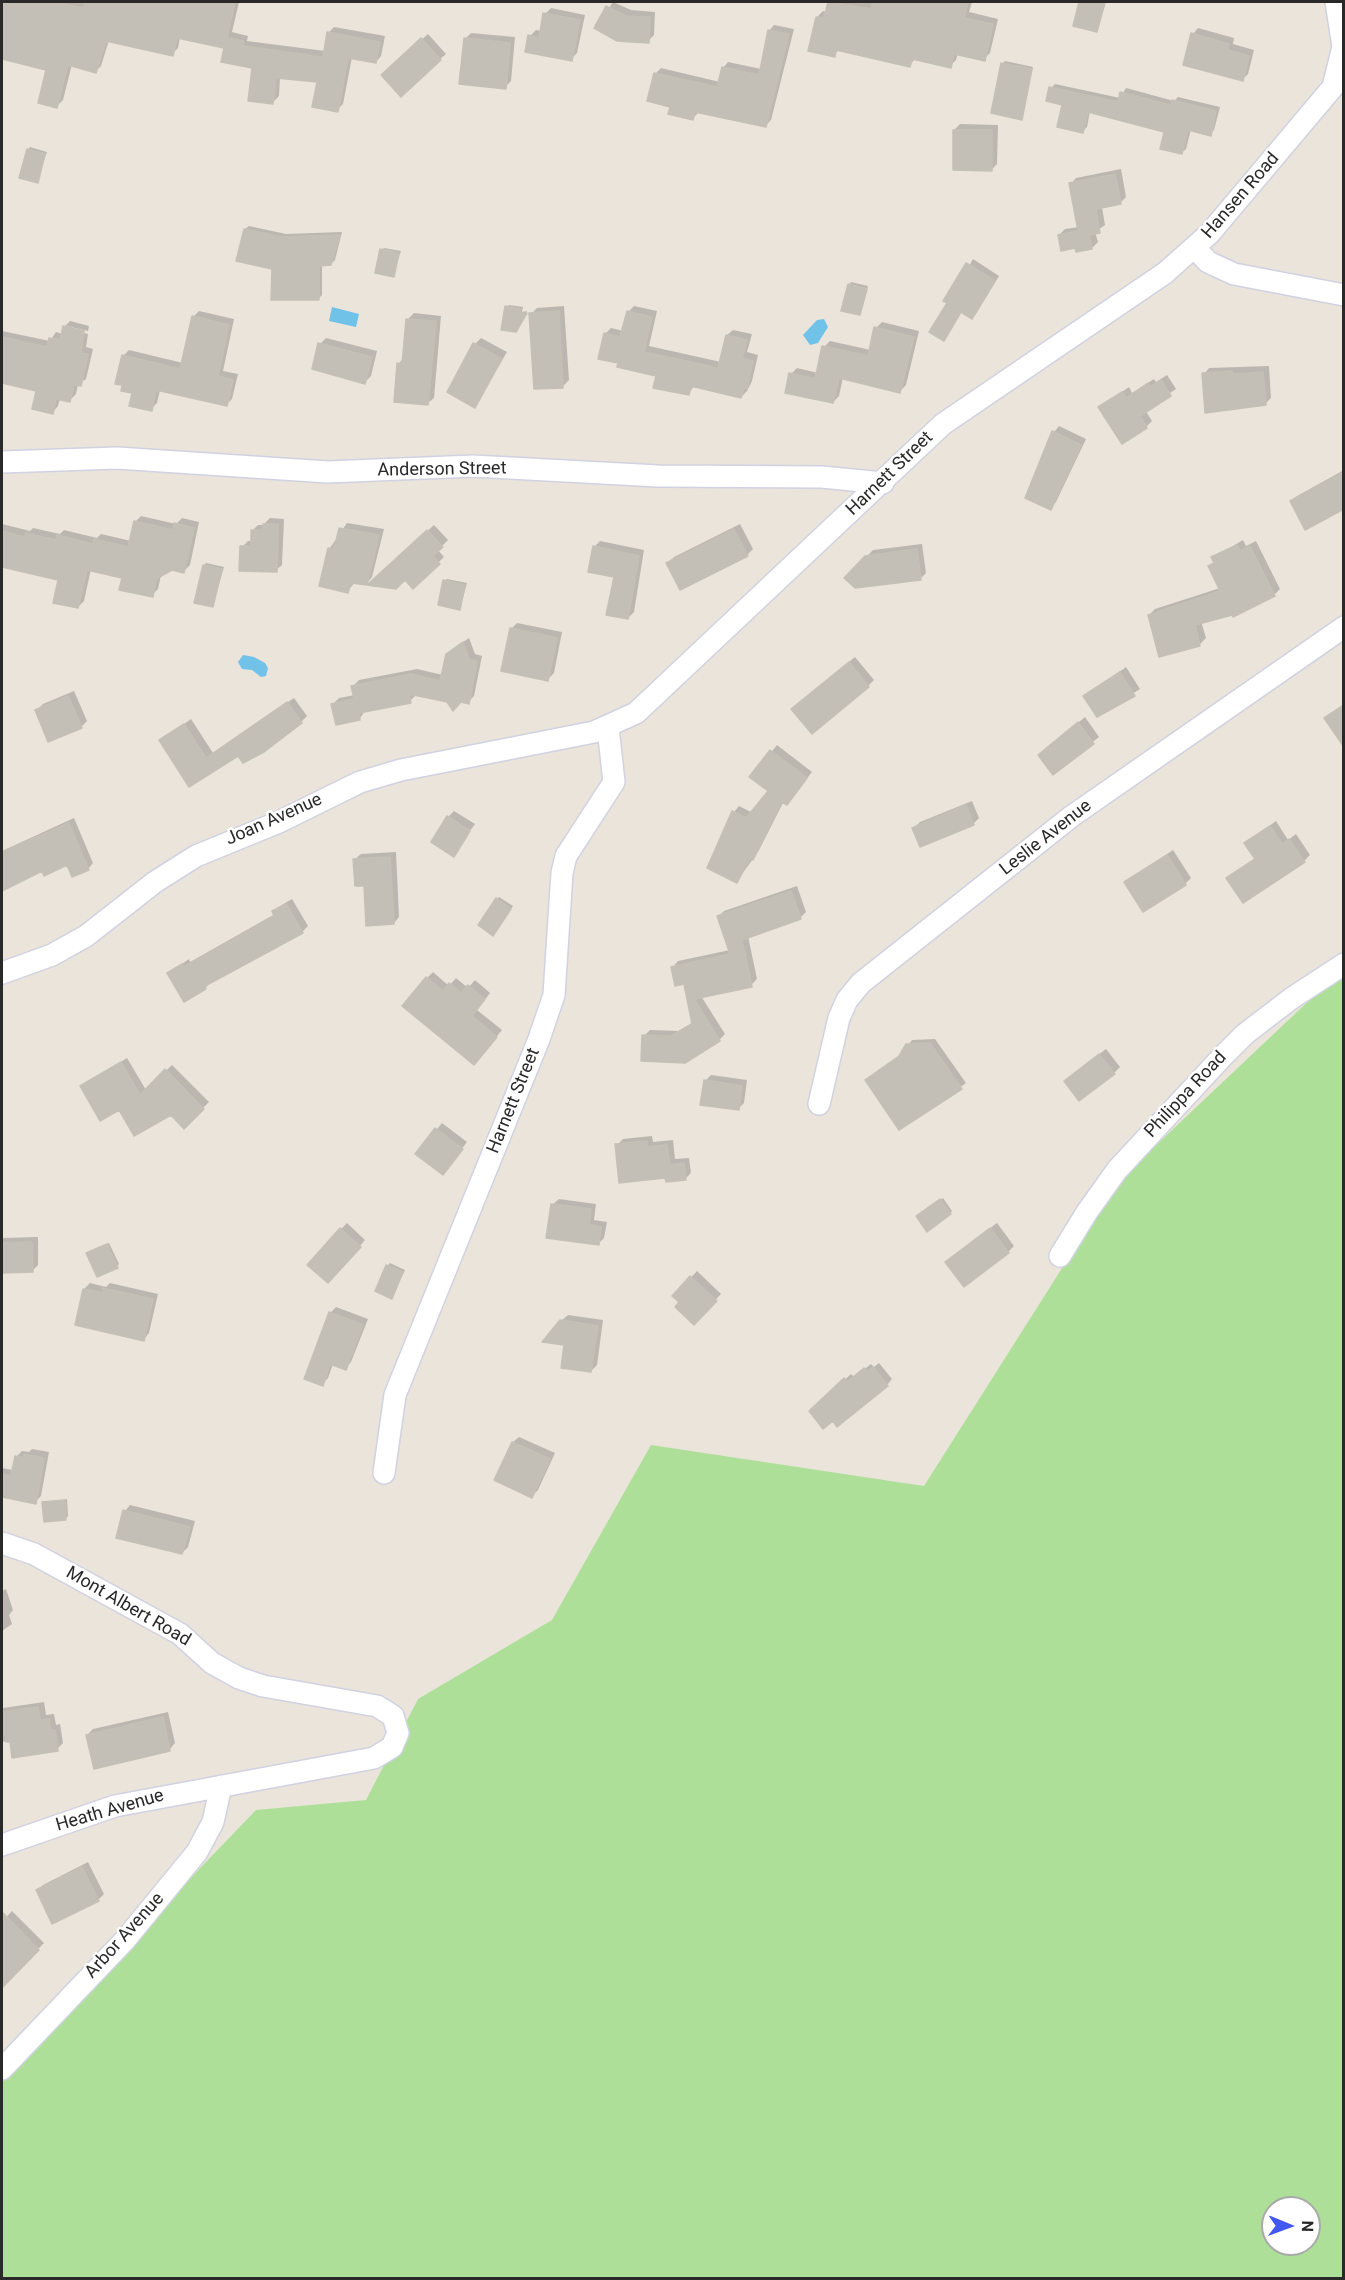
<!DOCTYPE html>
<html>
<head>
<meta charset="utf-8">
<style>
	body { margin:0 }
	#map { position:relative; width:1345px; height:2280px; overflow:hidden; background:#eae4db; font-family:Roboto,sans-serif }
	canvas { display:block }
	.frame { position:absolute; inset:0; border:3px solid #292929; pointer-events:none }
	.north { position:absolute; left:1261px; top:2196px; width:60px; height:60px; box-sizing:border-box; background:#fff; border:2px solid #a9a9a9; border-radius:50%; rotate:91deg; font-size:16px; font-weight:700; line-height:24px; text-align:center; color:#292929 }
	.north::after { content:''; display:block; margin:auto; width:21px; height:27px; background:#4057f2; clip-path:polygon(50% 0,100% 100%,50% 72%,0 100%) }
</style>
</head>
<body>
<div id="map">
<canvas width="1345" height="2280"></canvas>
<div class="frame"></div>
<div class="north">N</div>
</div>
<script>
const ctx = document.querySelector('canvas').getContext('2d');
ctx.lineJoin = 'round';
function fillPath(path, color) {
  ctx.fillStyle = color;
  ctx.fill(path, 'evenodd');
}
function poly(rows) {
  const path = new Path2D();
  for (const r of rows) {
    path.moveTo(r[0], r[1]);
    for (let i = 2; i < r.length; i += 2) path.lineTo(r[i], r[i + 1]);
  }
  return path;
}
function stroke(path, color, width, dash) {
  ctx.strokeStyle = color;
  ctx.lineWidth = width;
  ctx.lineCap = dash ? 'butt' : 'round';
  ctx.setLineDash(dash || []);
  ctx.stroke(path);
}
function label(font, color, halo, rows, align = 'center') {
  ctx.font = font + ' Roboto,sans-serif';
  ctx.lineWidth = 5;
  ctx.setLineDash([]);
  ctx.textBaseline = 'middle';
  ctx.strokeStyle = halo;
  ctx.fillStyle = color;
  for (const [text, x, y, turn = 0] of rows) {
    ctx.save();
    ctx.translate(x, y);
    ctx.rotate((+turn || 0) * Math.PI / 180);
    ctx.textAlign = isNaN(turn) ? turn : align;
    if (halo) ctx.strokeText(text, 0, 0);
    ctx.fillText(text, 0, 0);
    ctx.restore();
  }
}
const green = poly([
	[1343,972,1343,2278,2,2278,2,2074,256,1810,366,1800,418,1699,552,1620,651,1445,924,1486,1116,1183,1335,976],
	[1273,2208,1309,2208,1309,2244,1273,2244]
]);
const water = poly([
	[332,307,359,314,356,327,329,321],
	[824,319,828,327,818,343,810,345,803,335,817,320],
	[243,655,254,657,265,663,268,668,266,676,261,677,252,670,242,669,238,662]
]);
const shadow = poly([
	[2,2,182,2,196,4,197,2,239,2,232,32,248,36,247,41,325,51,328,33,334,27,385,36,381,56,376,62,352,57,343,104,337,110,319,81,280,77,279,96,273,102,253,66,225,47,180,37,178,48,172,54,109,40,101,66,95,72,72,64,63,100,57,106,48,68,2,57],
	[613,2,631,10,655,12,654,35,648,41,596,27],
	[829,2,972,2,969,12,998,19,990,53,984,59,958,53,956,60,950,66,915,59,910,65,840,49,834,55,817,17,823,11,827,12],
	[1081,2,1106,2,1097,30,1075,25],
	[551,8,585,15,577,53,571,59,530,36,536,30,542,31,545,14],
	[774,25,794,29,771,120,765,126,699,112,693,118,655,74,661,68,720,82,723,68,728,62,761,69,769,31],
	[1198,28,1234,38,1233,44,1254,50,1248,74,1242,80,1193,34],
	[471,33,515,37,511,81,505,87,465,39],
	[428,34,446,54,440,59,389,69],
	[1005,61,1033,67,1021,118,1002,64],
	[1055,84,1120,98,1126,88,1174,101,1178,97,1220,107,1214,130,1210,134,1191,129,1186,149,1181,153,1166,130,1090,111,1087,127,1083,131,1051,88],
	[960,124,998,125,997,164,991,170,954,130],
	[30,147,47,152,37,181,28,150],
	[1121,169,1126,197,1120,203,1102,207,1105,225,1095,232,1098,242,1092,248,1077,246,1059,235,1065,229,1079,227,1071,184,1076,178],
	[249,226,286,234,342,232,335,260,331,264,322,264,322,295,318,299,273,268,245,229],
	[384,248,401,251,393,275,382,250],
	[973,259,999,276,977,312,971,317,962,311,943,339,949,303],
	[851,282,868,286,859,313,849,285],
	[509,305,523,307,522,312,527,311,516,330,506,307],
	[564,306,569,380,563,386,531,314,537,308],
	[634,306,657,311,649,346,721,362,727,335,733,330,752,334,747,352,758,355,752,381,747,391,741,397,695,385,688,394,657,375,619,362,605,334,611,328,624,331,628,312],
	[199,311,234,319,223,371,238,374,232,399,226,405,160,390,157,403,151,409,133,392,123,356,129,350,183,363,193,317],
	[414,313,441,316,434,398,428,403,398,364,404,358,408,319],
	[70,321,89,326,88,331,66,326,66,329,88,334,86,347,93,349,86,379,78,384,76,394,70,400,60,398,58,406,53,412,37,390,2,382,2,331,50,341,56,332,62,334,64,327],
	[882,322,919,331,906,385,900,391,843,377,839,396,833,402,791,374,797,368,818,373,824,347,830,341,871,350,876,328],
	[326,338,377,351,371,376,365,382,320,344],
	[481,338,507,352,475,406,475,344],
	[1269,366,1271,398,1265,404,1204,374,1209,368],
	[1167,375,1176,389,1145,410,1152,421,1146,427,1100,407,1129,387,1132,393,1154,379,1156,382],
	[1059,426,1086,439,1056,502,1050,508,1054,432],
	[1344,470,1344,507,1291,502,1297,496],
	[141,516,176,524,182,518,199,522,190,565,184,571,172,568,161,575,158,589,152,595,123,577,91,569,84,601,78,607,60,579,2,565,2,524,30,531,33,528,60,534,64,530,97,538,101,534,131,541,135,522],
	[270,518,284,519,282,565,276,570,242,547,248,541,252,541,252,531,258,525,263,525],
	[347,523,384,529,372,577,367,583,355,582,348,591,330,548],
	[740,524,753,549,747,555,668,563,674,557],
	[434,525,448,540,438,550,444,557,413,587,406,578,370,584],
	[1243,540,1246,546,1256,541,1280,589,1274,595,1233,613,1201,621,1206,638,1200,644,1160,655,1149,615,1155,609,1220,588,1210,567,1215,561,1213,558],
	[600,541,644,550,634,612,628,618,615,576,594,547],
	[922,544,926,573,920,579,846,578,873,550],
	[206,563,224,567,213,605,204,566],
	[447,579,467,583,460,609,444,581],
	[517,623,562,632,554,673,548,679,511,629],
	[469,638,475,654,482,656,474,696,468,702,416,695,410,701,365,711,360,718,333,704,339,698,355,695,353,686,359,680,417,669,443,675,454,648],
	[855,657,874,680,868,686,799,703],
	[1126,667,1140,689,1098,715,1085,696],
	[74,691,87,721,81,727,37,710,43,704],
	[294,698,307,716,301,722,238,753,189,785,161,741,191,719,213,753],
	[1085,717,1099,737,1053,773,1046,749],
	[777,745,812,772,792,797,784,801,758,852,737,881,734,812,739,806,753,813,770,791,751,777],
	[972,801,979,818,973,824,914,828,920,822],
	[454,811,475,824,453,855,448,817],
	[74,818,93,863,88,869,68,863,43,869,13,884,2,860,2,851],
	[1276,821,1288,840,1296,834,1310,855,1304,861,1228,878,1256,858,1246,843],
	[1173,850,1191,878,1185,884,1126,882],
	[396,852,399,917,394,923,365,884,355,859,361,854],
	[797,886,806,912,800,918,748,936,757,979,751,985,701,996,725,1034,719,1040,644,1036,650,1030,679,1031,693,1022,685,982,673,967,678,961,730,950,719,916,724,911],
	[499,897,513,906,496,931,497,899],
	[292,899,308,926,302,932,211,982,205,988,169,973,189,959,190,962,275,914,274,912,280,906],
	[433,972,449,986,456,978,468,988,475,980,490,993,477,1010,502,1030,480,1057,427,978],
	[935,1039,966,1083,931,1109,867,1080,902,1055,912,1040],
	[1106,1049,1120,1067,1114,1073,1072,1075],
	[127,1058,146,1090,172,1065,209,1102,184,1127,171,1113,82,1086],
	[711,1075,747,1080,744,1103,738,1109,705,1081],
	[442,1123,467,1142,448,1167,417,1154],
	[652,1136,653,1142,673,1140,675,1159,689,1158,691,1173,685,1179,667,1177,617,1145,623,1139],
	[943,1198,952,1211,950,1213,921,1214],
	[559,1199,596,1204,594,1220,607,1222,604,1238,598,1244,553,1204],
	[347,1223,365,1240,334,1276,341,1229],
	[997,1223,1014,1246,1008,1252,953,1256],
	[38,1237,38,1265,32,1271,2,1271,2,1238],
	[109,1243,119,1264,117,1266,90,1251],
	[390,1263,405,1270,392,1297,387,1266],
	[697,1271,721,1294,694,1323,674,1296],
	[90,1283,106,1287,110,1283,158,1294,149,1333,144,1339,84,1289],
	[336,1307,368,1319,351,1362,346,1368,333,1364,328,1378,322,1384,330,1313],
	[568,1315,603,1320,597,1365,591,1371,566,1344,561,1321],
	[879,1363,892,1379,887,1385,817,1405,851,1374,854,1377,871,1364,874,1367],
	[519,1437,555,1453,538,1490,532,1496,496,1480,513,1442],
	[32,1449,49,1452,41,1496,35,1502,2,1496,2,1468,13,1470,16,1457,22,1451,29,1452],
	[67,1499,68,1516,66,1518,44,1503],
	[130,1505,195,1521,188,1547,182,1553,125,1511],
	[6,1589,13,1610,9,1615,12,1624,2,1631,2,1591],
	[44,1702,46,1715,54,1714,56,1725,60,1724,63,1743,57,1749,11,1740,2,1742,3,1708],
	[168,1712,175,1743,170,1749,87,1735,93,1729],
	[88,1862,104,1894,98,1900,37,1891,43,1885],
	[12,1911,44,1943,2,1986,2,1922]
]);
const building = poly([
	[2,2,52,2,83,8,86,2,235,2,227,38,243,41,243,46,323,57,327,32,380,42,376,63,348,58,338,112,312,107,317,82,276,78,273,104,248,101,252,68,221,62,224,48,177,38,173,56,106,41,96,73,68,65,57,108,38,103,46,70,2,59,2,2],
	[828,2,871,9,873,2,968,2,964,18,993,24,985,61,954,54,951,68,912,59,910,67,836,50,835,57,808,51,816,17,824,18,828,2],
	[1079,2,1105,2,1097,32,1073,26,1079,2],
	[606,6,625,16,650,17,649,43,617,41,594,28,606,6],
	[543,13,580,20,572,61,525,52,528,35,539,38,543,13],
	[768,30,789,34,766,127,695,112,693,120,668,114,670,107,647,101,654,73,717,87,722,67,759,75,768,30],
	[1191,33,1229,44,1228,50,1249,56,1243,81,1183,65,1191,33],
	[421,38,441,60,401,97,381,75,421,38],
	[464,38,510,43,506,89,459,84,464,38],
	[1001,63,1032,69,1022,120,991,113,1001,63],
	[1049,87,1118,102,1120,92,1171,105,1172,100,1216,111,1211,136,1188,130,1182,154,1160,149,1164,132,1088,112,1083,133,1057,127,1062,105,1046,101,1049,87],
	[953,130,992,130,992,171,953,170,953,130],
	[27,149,45,154,38,183,19,178,27,149],
	[1115,174,1121,204,1096,209,1100,233,1089,235,1092,249,1076,252,1075,248,1061,251,1058,235,1078,231,1069,183,1115,174],
	[244,229,281,237,340,235,331,265,319,266,319,300,271,300,272,269,236,261,244,229],
	[380,249,399,253,394,277,375,273,380,249],
	[966,263,995,281,972,319,961,312,944,341,929,332,947,303,943,301,966,263],
	[848,284,867,289,860,315,841,311,848,284],
	[505,306,521,309,520,313,527,313,516,332,501,330,505,306],
	[559,311,563,388,534,389,529,313,559,311],
	[627,311,652,317,644,352,718,368,726,335,747,340,742,358,753,361,747,389,744,388,741,398,691,386,689,395,653,388,656,376,617,367,618,363,598,359,604,333,620,337,627,311],
	[192,316,229,325,218,376,233,380,227,406,156,390,152,411,129,406,132,393,121,391,122,385,115,384,122,355,180,369,192,316],
	[406,319,436,321,428,405,394,402,397,363,402,365,406,319],
	[63,326,84,331,81,353,88,354,81,386,74,385,70,402,56,399,53,414,32,409,36,391,2,383,2,337,47,347,49,338,60,340,63,326],
	[874,327,914,337,900,393,839,378,833,403,785,393,789,373,815,379,822,346,868,356,874,327],
	[318,343,372,357,365,384,312,369,318,343],
	[473,343,502,359,475,408,447,392,473,343],
	[1232,371,1232,374,1263,372,1266,405,1205,413,1202,373,1232,371],
	[1161,380,1171,396,1140,416,1147,428,1122,444,1098,407,1122,392,1126,398,1148,383,1150,387,1161,380],
	[1052,431,1081,445,1051,510,1025,498,1052,431],
	[1344,472,1344,509,1305,530,1290,501,1344,472],
	[134,521,173,530,174,523,194,528,184,573,172,570,156,579,153,597,119,590,122,578,87,570,78,608,53,603,58,580,2,567,2,531,25,537,26,533,56,540,57,535,93,544,94,539,128,547,134,521],
	[263,524,278,524,277,572,239,571,240,546,251,546,251,530,262,530,263,524],
	[339,528,379,535,367,585,351,583,348,593,319,586,328,548,334,549,339,528],
	[734,529,748,556,680,590,666,563,734,529],
	[427,530,443,547,433,556,440,564,413,589,405,580,396,589,367,585,427,530],
	[1237,545,1240,551,1250,546,1275,596,1233,617,1232,615,1195,625,1200,646,1159,657,1148,615,1220,591,1208,566,1214,563,1211,557,1237,545],
	[593,546,639,556,628,619,606,615,614,577,588,572,593,546],
	[917,549,921,580,855,588,844,578,865,556,917,549],
	[203,565,222,569,213,607,194,603,203,565],
	[443,580,465,585,460,610,438,605,443,580],
	[510,628,557,638,548,681,501,671,510,628],
	[463,642,469,660,477,661,469,704,461,702,453,711,447,702,409,694,411,703,359,713,360,720,336,725,331,704,354,699,351,686,411,674,440,681,446,654,463,642],
	[849,662,869,687,812,734,791,709,849,662],
	[1120,672,1135,696,1097,717,1083,696,1120,672],
	[68,696,82,728,48,742,35,710,68,696],
	[287,702,302,723,264,752,243,763,238,756,189,787,159,740,184,724,206,758,287,702],
	[1344,705,1344,747,1324,718,1344,705],
	[1078,722,1094,744,1053,775,1038,755,1078,722],
	[770,750,807,778,787,805,782,802,753,860,750,858,737,883,707,868,732,811,746,818,768,791,749,777,770,750],
	[966,805,974,825,920,847,912,828,966,805],
	[447,816,470,831,454,857,431,842,447,816],
	[69,823,89,870,72,877,67,865,44,876,42,871,2,891,2,852,69,823],
	[1270,826,1282,844,1289,839,1305,862,1243,903,1226,878,1255,859,1244,843,1270,826],
	[1167,855,1186,885,1143,912,1124,882,1167,855],
	[390,857,394,924,366,926,364,886,355,886,353,859,390,857],
	[791,891,801,919,742,940,752,987,694,999,720,1041,685,1063,641,1061,642,1035,671,1036,692,1024,684,984,675,986,671,967,730,954,717,916,791,891],
	[496,898,511,909,493,936,478,925,496,898],
	[286,904,303,933,205,986,206,989,184,1002,167,973,182,964,184,967,274,916,272,911,286,904],
	[426,977,443,991,449,983,461,993,468,985,485,999,472,1016,497,1037,474,1065,402,1006,426,977],
	[930,1043,962,1089,899,1130,865,1080,899,1056,906,1044,930,1043],
	[1099,1054,1115,1074,1079,1101,1064,1081,1099,1054],
	[121,1062,140,1095,165,1069,204,1109,184,1129,171,1115,134,1136,119,1110,100,1121,80,1086,121,1062],
	[704,1080,742,1086,739,1110,700,1105,704,1080],
	[435,1128,463,1149,443,1175,415,1154,435,1128],
	[647,1141,647,1147,667,1145,670,1165,684,1163,686,1180,666,1182,665,1178,619,1183,615,1144,647,1141],
	[940,1199,951,1214,927,1232,916,1216,940,1199],
	[551,1204,591,1209,589,1225,601,1227,599,1245,546,1238,551,1204],
	[340,1228,361,1247,328,1283,307,1265,340,1228],
	[990,1228,1009,1253,964,1287,945,1262,990,1228],
	[32,1242,33,1272,2,1273,2,1243,32,1242],
	[107,1244,118,1268,97,1277,86,1253,107,1244],
	[386,1265,403,1272,392,1299,375,1291,386,1265],
	[690,1276,717,1301,694,1325,675,1307,679,1302,672,1296,690,1276],
	[102,1288,153,1299,144,1341,75,1325,83,1289,105,1293,102,1288],
	[329,1312,363,1325,346,1370,330,1364,323,1386,304,1379,329,1312],
	[560,1320,598,1326,591,1372,561,1368,564,1345,542,1342,560,1320],
	[873,1367,888,1386,837,1427,833,1421,823,1429,809,1411,844,1378,847,1382,864,1368,867,1372,873,1367],
	[512,1442,550,1459,532,1498,494,1480,512,1442],
	[24,1454,44,1458,36,1504,2,1497,2,1474,11,1476,15,1456,24,1458,24,1454],
	[65,1500,66,1520,44,1522,42,1502,65,1500],
	[123,1510,190,1527,182,1554,116,1538,123,1510],
	[38,1707,40,1720,49,1719,51,1730,55,1730,58,1751,12,1758,10,1742,6,1742,5,1735,2,1735,2,1712,38,1707],
	[163,1717,170,1751,94,1769,86,1735,163,1717],
	[82,1867,99,1901,52,1924,36,1890,82,1867],
	[2,1912,39,1950,2,1988,2,1912]
]);
const street = poly([
	[1195,248,1208,262,1234,274,1344,295],
	[2,462,117,458,328,472,473,466,658,476,822,477,883,483],
	[2,973,52,955,86,936,155,882,196,856,279,822,360,782,401,770,594,732,636,713,943,424,1165,273,1210,233,1333,87,1343,47,1336,2],
	[819,1104,839,1018,847,1000,861,983,1072,816,1344,627],
	[1060,1256,1087,1212,1117,1170,1222,1057,1245,1034,1292,998,1344,964],
	[384,1473,395,1395,539,1039,554,995,562,873,566,856,614,782,608,728],
	[2,1543,34,1554,180,1634,212,1663,239,1678,263,1686,377,1706,393,1716,398,1733,392,1747,374,1758,115,1806,2,1845],
	[2,2069,125,1940,197,1852,213,1822,221,1786]
]);
const streetNames = [
	["Hansen Road",1241,196,-49],
	["Anderson Street",442,470,-1],
	["Harnett Street",890,474,-44],
	["Joan Avenue",274,820,-24],
	["Leslie Avenue",1046,838,-38],
	["Philippa Road",1186,1095,-47],
	["Harnett Street",514,1101,-68],
	["Mont Albert Road",128,1607,30],
	["Heath Avenue",110,1811,-16],
	["Arbor Avenue",125,1936,-48]
];
fillPath(green, '#addf99');
fillPath(water, '#71c2e9');
fillPath(shadow, '#0003');
fillPath(building, '#c3beb6');
stroke(building, '#c5c0b5', 1.5);
stroke(street, '#d0d2e1', 24);
stroke(street, '#fff', 21);
label('18px', '#292929', '#fff', streetNames);
</script>
</body>
</html>
